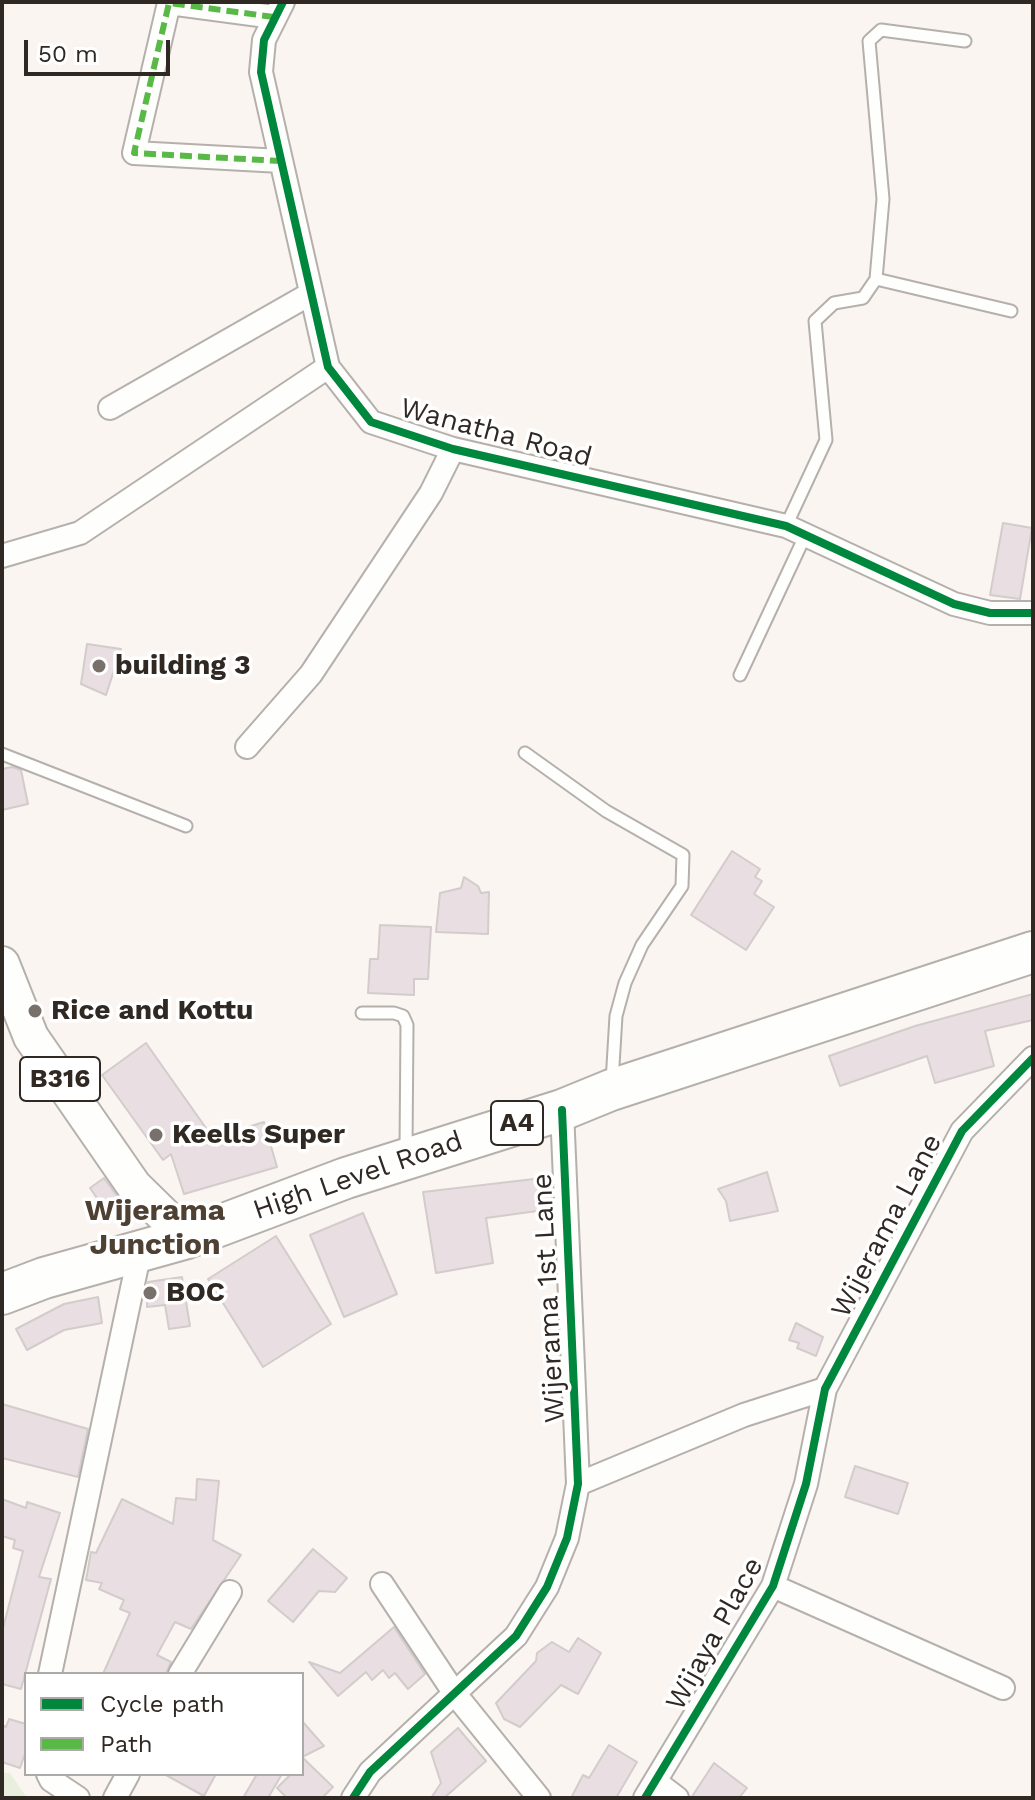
<!DOCTYPE html>
<html>
<head>
<meta charset="utf-8">
<style>
	body { margin:0 }
	#map { position:relative; width:1035px; height:1800px; overflow:hidden; background:#faf5f0; font-family:"Work Sans",sans-serif }
	canvas { display:block }
	.frame { position:absolute; inset:0; border:4px solid #302923; pointer-events:none }
	.legend { position:absolute; left:24px; top:1672px; width:280px; height:104px; box-sizing:border-box; background:#fff; border:2px solid #aca9a7; margin:0; padding:10px 14px; list-style:none; font-size:24px; color:#302923 }
	.legend li { display:flex; align-items:center; gap:16px; height:40px }
	.legend b { width:40px; border:2px solid #aca9a7 }
	.scale { position:absolute; left:24px; top:40px; width:146px; height:36px; box-sizing:border-box; border:4px solid #302923; border-top:0; padding-left:10px; font-size:24px; line-height:28px; white-space:nowrap; color:#302923; -webkit-text-stroke:6px #fff; paint-order:stroke }
</style>
</head>
<body>
<div id="map">
<canvas width="1035" height="1800"></canvas>
<div class="frame"></div>
<ul class="legend">
<li><b style="height:10px;background:#00873e"></b>Cycle path</li>
<li><b style="height:10px;background:#58b947"></b>Path</li>
</ul>
<div class="scale">50 m</div>
</div>
<script>
const ctx = document.querySelector('canvas').getContext('2d');
ctx.lineJoin = 'round';
function fillPath(path, color) {
  ctx.fillStyle = color;
  ctx.fill(path, 'evenodd');
}
function poly(rows) {
  const path = new Path2D();
  for (const r of rows) {
    path.moveTo(r[0], r[1]);
    for (let i = 2; i < r.length; i += 2) path.lineTo(r[i], r[i + 1]);
  }
  return path;
}
function stroke(path, color, width, dash) {
  ctx.strokeStyle = color;
  ctx.lineWidth = width;
  ctx.lineCap = dash ? 'butt' : 'round';
  ctx.setLineDash(dash || []);
  ctx.stroke(path);
}
function label(font, color, halo, rows, align = 'center') {
  ctx.font = font + ' "Work Sans",sans-serif';
  ctx.lineWidth = 7;
  ctx.setLineDash([]);
  ctx.textBaseline = 'middle';
  ctx.strokeStyle = halo;
  ctx.fillStyle = color;
  for (const [text, x, y, turn = 0] of rows) {
    ctx.save();
    ctx.translate(x, y);
    ctx.rotate((+turn || 0) * Math.PI / 180);
    ctx.textAlign = isNaN(turn) ? turn : align;
    if (halo) ctx.strokeText(text, 0, 0);
    ctx.fillText(text, 0, 0);
    ctx.restore();
  }
}
const green = poly([
	[2,1773,10,1773,27,1798,2,1798]
]);
const building = poly([
	[1003,523,1032,528,1020,599,990,595,1003,523],
	[87,644,121,649,106,695,81,684,87,644],
	[12,767,21,770,28,804,2,810,2,769,12,767],
	[732,851,760,869,755,877,762,881,754,894,774,907,746,950,691,915,732,851],
	[464,877,478,886,481,893,489,892,488,934,436,932,440,893,461,888,464,877],
	[380,925,431,927,428,979,414,979,414,995,368,993,370,959,378,959,380,925],
	[1033,994,1033,1020,985,1031,994,1066,935,1083,927,1056,840,1086,829,1056,915,1026,1033,994],
	[146,1043,213,1138,264,1122,277,1167,184,1194,171,1154,163,1160,102,1075,146,1043],
	[767,1172,778,1211,730,1221,726,1201,718,1189,767,1172],
	[551,1177,552,1209,486,1218,493,1263,436,1273,423,1192,551,1177],
	[104,1178,123,1204,108,1214,90,1188,104,1178],
	[363,1213,397,1294,344,1317,310,1235,363,1213],
	[276,1236,331,1324,263,1367,208,1279,276,1236],
	[182,1277,190,1326,169,1329,165,1305,147,1307,148,1282,182,1277],
	[98,1297,102,1323,64,1330,27,1350,16,1329,64,1304,98,1297],
	[796,1323,823,1337,816,1356,797,1348,799,1343,789,1340,796,1323],
	[2,1404,88,1429,78,1477,2,1458,2,1404],
	[855,1466,908,1483,898,1514,845,1497,855,1466],
	[197,1479,219,1481,213,1540,241,1555,191,1629,175,1622,157,1655,171,1662,166,1674,103,1674,130,1613,120,1609,124,1600,99,1589,102,1583,86,1580,91,1552,96,1553,122,1499,173,1524,176,1498,196,1500,197,1479],
	[2,1499,26,1508,27,1502,60,1513,39,1577,51,1579,21,1689,2,1684,2,1632,23,1551,13,1548,15,1540,2,1536,2,1499],
	[313,1549,347,1578,335,1592,319,1591,293,1622,268,1601,313,1549],
	[394,1627,425,1674,408,1689,395,1673,389,1678,383,1670,372,1680,366,1672,338,1696,309,1662,340,1673,394,1627],
	[578,1638,601,1653,578,1694,561,1685,520,1727,504,1719,496,1703,536,1661,537,1653,552,1642,569,1652,578,1638],
	[9,1719,26,1724,26,1751,20,1768,2,1762,2,1725,6,1727,9,1719],
	[302,1721,324,1746,302,1757,302,1721],
	[458,1728,486,1761,444,1798,431,1798,441,1783,431,1752,458,1728],
	[609,1745,637,1762,616,1798,571,1798,583,1775,589,1778,609,1745],
	[302,1757,333,1787,322,1798,287,1798,277,1788,291,1774,302,1774,302,1757],
	[714,1763,747,1788,739,1798,691,1798,714,1763],
	[164,1774,216,1774,204,1796,164,1774],
	[257,1774,282,1774,268,1798,243,1798,257,1774]
]);
const lane = poly([
	[876,279,1011,311],
	[786,526,826,440,815,321,834,303,863,298,876,279,883,199,869,41,881,30,965,41],
	[740,675,805,536],
	[525,753,606,811,683,855,682,886,642,945,625,983,616,1016,612,1082],
	[2,754,186,826],
	[362,1013,394,1013,403,1016,407,1025,406,1150]
]);
const street = poly([
	[283,2,264,40,261,72,328,367,371,422,453,449,786,526,954,604,990,613,1033,613],
	[274,17,169,3,134,153,281,161],
	[110,408,310,294],
	[2,556,80,533,328,367],
	[247,747,311,674,431,493,453,449],
	[578,1484,744,1415,825,1389],
	[382,1584,455,1694,539,1798],
	[773,1586,1003,1688],
	[50,1674,140,1251],
	[180,1674,230,1592],
	[48,1774,51,1780,78,1798],
	[656,1782,677,1798],
	[115,1798,128,1774],
	[353,1798,370,1772,516,1636,547,1587,567,1538,578,1484,562,1110],
	[645,1798,773,1586,806,1484,825,1389,962,1131,1033,1058]
]);
const primary = poly([
	[2,964,31,1037,134,1186,187,1238]
]);
const highway = poly([
	[2,1294,44,1278,187,1238,346,1178,562,1110,611,1090,1033,952]
]);
const quiet = poly([
	[274,17,169,3,134,153,281,161]
]);
const cycleway = poly([
	[283,2,264,40,261,72,328,367,371,422,453,449,786,526,954,604,990,613,1033,613],
	[353,1798,370,1772,516,1636,547,1587,567,1538,578,1484,562,1110],
	[645,1798,773,1586,806,1484,825,1389,962,1131,1033,1058]
]);
const markers = [
	[99,666,8,"#77706b"],
	[35,1011,8,"#77706b"],
	[156,1135,8,"#77706b"],
	[150,1293,8,"#77706b"]
];
const shields = [
	[60,1079,80],
	[517,1123,52]
];
const shieldNames = [
	["B316",60,1079],
	["A4",517,1123]
];
const streetNames = [
	["Wanatha Road",496,433,15],
	["High Level Road",358,1176,-19],
	["Wijerama Lane",887,1226,-62],
	["Wijerama 1st Lane",549,1298,-93],
	["Wijaya Place",715,1634,-61]
];
const poiNames = [
	["building 3",115,666],
	["Rice and Kottu",51,1011],
	["Keells Super",172,1135],
	["BOC",166,1293]
];
const neighbourhoodNames = [
	["Wijerama",155,1211],
	["Junction",155,1245]
];
fillPath(green, '#e8efdd');
fillPath(building, '#e9dee1');
stroke(building, '#d2cccc', 2);
stroke(lane, '#b5b0ab', 15);
stroke(street, '#b5b0ab', 26);
stroke(primary, '#b5b0ab', 38);
stroke(highway, '#b5b0ab', 44);
stroke(lane, '#fefefd', 11);
stroke(street, '#fefefd', 22);
stroke(primary, '#fefefd', 34);
stroke(highway, '#fefefd', 40);
stroke(quiet, '#58b947', 6, [12, 6]);
stroke(cycleway, '#00873e', 8);
for (const [x, y, r, color] of markers) {
  const dot = new Path2D();
  dot.arc(x, y, r, 0, 2 * Math.PI);
  ctx.fillStyle = color;
  ctx.fill(dot);
  stroke(dot, '#fff', 3);
}
for (const [x, y, w] of shields) {
  const box = new Path2D();
  box.roundRect(x - w / 2, y - 22, w, 44, 6);
  ctx.fillStyle = '#fff';
  ctx.fill(box);
  stroke(box, '#302923', 2);
}
label('bold 26px', '#302923', null, shieldNames);
label('28px', '#302923', '#fff', streetNames);
label('bold 28px', '#302923', '#fff', poiNames, 'left');
label('bold 30px', '#4e4033', '#fff', neighbourhoodNames);
</script>
</body>
</html>
